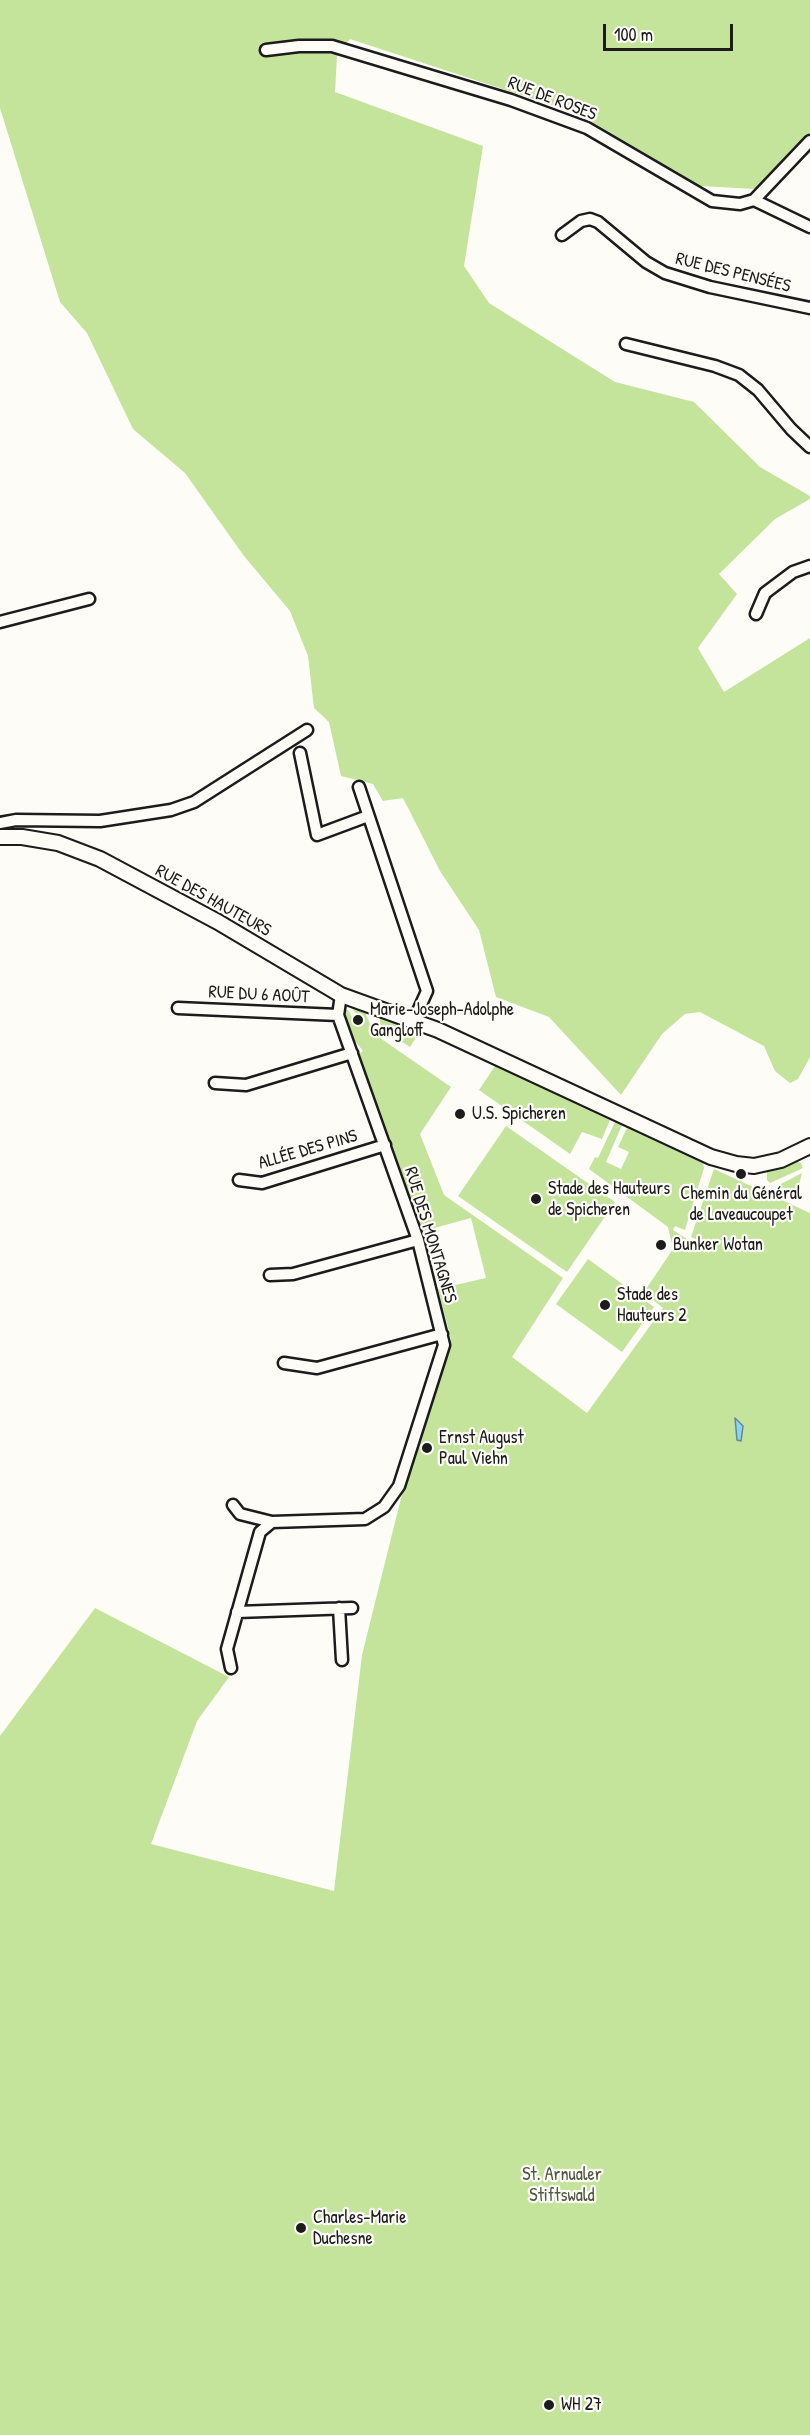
<!DOCTYPE html>
<html>
<head>
<meta charset="utf-8">
<style>
	body { margin:0 }
	#map { position:relative; width:810px; height:2435px; overflow:hidden; background:#fdfcf7; font-family:"Patrick Hand",sans-serif }
	canvas { display:block }
	.scale { position:absolute; left:603px; top:24px; width:130px; height:27px; box-sizing:border-box; border:3px solid #1c1c1c; border-top:0; padding-left:8px; font-size:18px; line-height:21px; white-space:nowrap; color:#1c1c1c; -webkit-text-stroke:4px #fdfcf7; paint-order:stroke }
</style>
</head>
<body>
<div id="map">
<canvas width="810" height="2435"></canvas>
<div class="scale">100 m</div>
</div>
<script>
const ctx = document.querySelector('canvas').getContext('2d');
ctx.lineJoin = 'round';
function fillPath(path, color) {
  ctx.fillStyle = color;
  ctx.fill(path, 'evenodd');
}
function poly(rows) {
  const path = new Path2D();
  for (const r of rows) {
    path.moveTo(r[0], r[1]);
    for (let i = 2; i < r.length; i += 2) path.lineTo(r[i], r[i + 1]);
  }
  return path;
}
function stroke(path, color, width, dash) {
  ctx.strokeStyle = color;
  ctx.lineWidth = width;
  ctx.lineCap = dash ? 'butt' : 'round';
  ctx.setLineDash(dash || []);
  ctx.stroke(path);
}
function label(font, color, halo, rows, align = 'center') {
  ctx.font = font + ' "Patrick Hand",sans-serif';
  ctx.lineWidth = 4.5;
  ctx.setLineDash([]);
  ctx.textBaseline = 'middle';
  ctx.strokeStyle = halo;
  ctx.fillStyle = color;
  for (const [text, x, y, turn = 0] of rows) {
    ctx.save();
    ctx.translate(x, y);
    ctx.rotate((+turn || 0) * Math.PI / 180);
    ctx.textAlign = isNaN(turn) ? turn : align;
    if (halo) ctx.strokeText(text, 0, 0);
    ctx.fillText(text, 0, 0);
    ctx.restore();
  }
}
const green = poly([
	[0,0,810,0,810,133,756,189,700,186,579,114,350,39,337,56,335,92,483,146,464,266,489,303,615,382,694,402,760,467,810,496,810,499,775,519,719,574,737,594,698,648,724,692,810,638,810,1057,798,1079,790,1083,775,1071,764,1046,700,1012,685,1014,662,1034,621,1095,549,1017,496,997,479,930,440,871,403,798,383,801,373,784,341,776,329,722,314,708,308,656,290,611,244,556,185,473,133,429,87,333,60,302,0,108],
	[349,1005,364,1009,371,1027,380,1038,451,1087,420,1134,444,1195,563,1278,512,1357,587,1413,663,1308,644,1292,673,1249,668,1227,589,1169,595,1157,598,1158,615,1122,622,1125,606,1162,621,1169,629,1152,618,1147,627,1128,703,1163,704,1168,685,1230,675,1226,673,1230,704,1250,706,1244,691,1237,714,1169,810,1213,810,2435,0,2435,0,1736,95,1608,229,1677,197,1721,151,1844,334,1891,362,1655,406,1478,451,1339,438,1289,486,1278,471,1218,423,1231,359,1054,363,1051,352,1037,342,1009,348,1010,357,1026,363,1021],
	[380,1016,419,1033,410,1047,385,1031,380,1025],
	[495,1066,610,1120,602,1139,582,1132,570,1154,479,1090],
	[506,1126,615,1202,567,1272,458,1196],
	[795,1161,801,1163,803,1168,770,1183,767,1180,767,1172,770,1169],
	[802,1173,797,1193,777,1186],
	[588,1259,654,1307,622,1352,556,1304]
]);
const water = poly([
	[735,1418,743,1426,741,1441,737,1440,735,1418]
]);
const minor = poly([
	[266,50,299,46,332,46,511,100,587,128,712,201,740,204,754,200,810,227],
	[754,200,810,141],
	[562,235,581,221,590,219,598,222,646,262,665,273,710,287,810,308],
	[626,344,715,366,739,375,758,390,791,429,810,447],
	[756,614,765,593,793,572,810,566],
	[0,622,89,599],
	[300,753,317,835,368,816],
	[359,787,427,991,414,1020],
	[0,823,16,820,100,821,171,810,194,802,307,730],
	[178,1008,338,1015],
	[215,1083,246,1085,352,1053],
	[239,1180,262,1183,385,1145],
	[270,1275,293,1274,418,1240],
	[284,1363,317,1368,442,1334],
	[233,1505,240,1514,272,1522],
	[339,1608,342,1660],
	[237,1612,352,1608],
	[231,1668,227,1649,260,1532,272,1522,365,1519,384,1507,399,1486,444,1345,418,1240,338,1015,341,995]
]);
const tertiary = poly([
	[0,837,22,837,58,843,100,859,218,922,341,995,438,1030,711,1157,736,1164,754,1166,781,1160,810,1146]
]);
const markers = [
	[358,1020,6,"#1c1c1c"],
	[460,1114,6,"#1c1c1c"],
	[741,1174,6,"#1c1c1c"],
	[536,1199,6,"#1c1c1c"],
	[661,1245,6,"#1c1c1c"],
	[605,1305,6,"#1c1c1c"],
	[427,1448,6,"#1c1c1c"],
	[301,2228,6,"#1c1c1c"],
	[549,2405,6,"#1c1c1c"]
];
const streetNames = [
	["RUE DE ROSES",552,99,21],
	["RUE DES PENSÉES",733,273,14],
	["RUE DES HAUTEURS",213,901,29],
	["RUE DU 6 AOÛT",259,995,3],
	["ALLÉE DES PINS",308,1150,-16],
	["RUE DES MONTAGNES",430,1235,73]
];
const poiNames = [
	["Marie-Joseph-Adolphe",370,1010],
	["Gangloff",370,1031],
	["U.S. Spicheren",472,1114],
	["Stade des Hauteurs",548,1189],
	["de Spicheren",548,1210],
	["Chemin du Général",741,1194,"center"],
	["de Laveaucoupet",741,1215,"center"],
	["Bunker Wotan",673,1245],
	["Stade des",617,1295],
	["Hauteurs 2",617,1316],
	["Ernst August",439,1438],
	["Paul Viehn",439,1459],
	["Charles-Marie",313,2218],
	["Duchesne",313,2239],
	["WH 27",561,2405]
];
const parkNames = [
	["St. Arnualer",562,2175],
	["Stiftswald",562,2196]
];
fillPath(green, '#c4e39b');
fillPath(water, '#8ed4f0');
stroke(water, '#608a9b', 1.5);
stroke(minor, '#1c1c1c', 15);
stroke(tertiary, '#1c1c1c', 18);
stroke(minor, '#fdfcf7', 10);
stroke(tertiary, '#fdfcf7', 14);
for (const [x, y, r, color] of markers) {
  const dot = new Path2D();
  dot.arc(x, y, r, 0, 2 * Math.PI);
  ctx.fillStyle = color;
  ctx.fill(dot);
  stroke(dot, '#fdfcf7', 2);
}
label('18px', '#1c1c1c', '#fdfcf7', streetNames);
label('18px', '#1c1c1c', '#fdfcf7', poiNames, 'left');
label('18px', '#4e5842', '#fdfcf7', parkNames);
</script>
</body>
</html>
